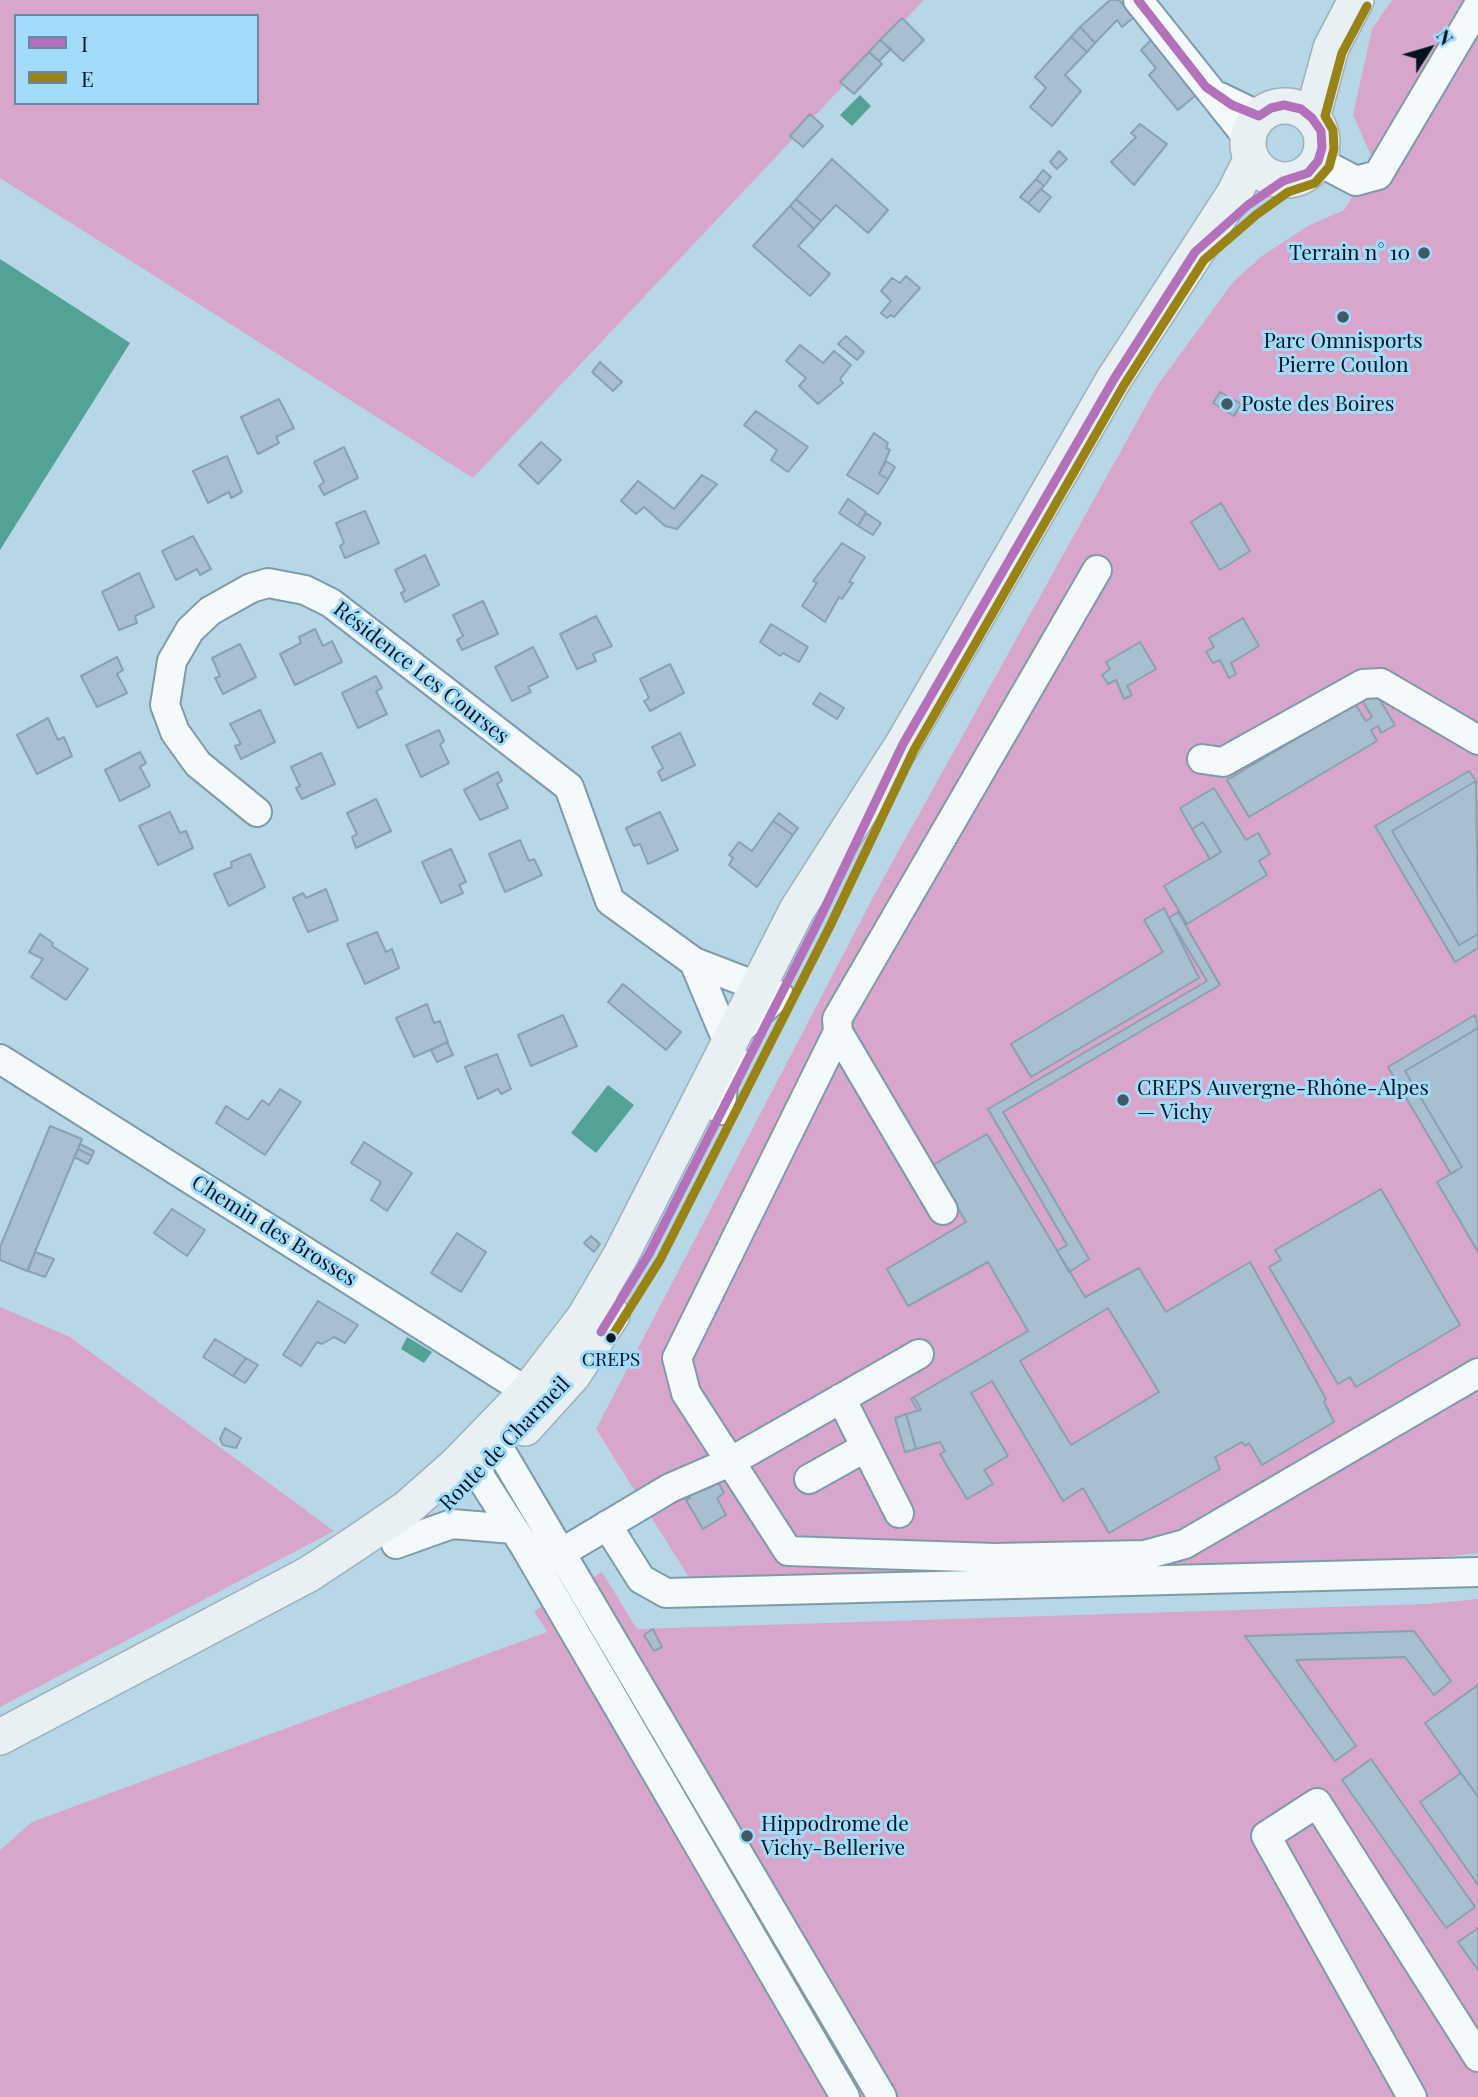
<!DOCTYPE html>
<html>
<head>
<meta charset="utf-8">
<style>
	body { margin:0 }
	#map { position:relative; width:1478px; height:2097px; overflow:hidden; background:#b7d6e6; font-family:"Playfair Display",serif }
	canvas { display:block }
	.legend { position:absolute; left:14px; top:14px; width:245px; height:91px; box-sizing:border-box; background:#a3dcfa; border:2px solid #628ca3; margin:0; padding:9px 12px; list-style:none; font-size:21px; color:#011520 }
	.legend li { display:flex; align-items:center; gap:14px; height:35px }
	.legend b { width:35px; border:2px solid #628ca3 }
	.north { position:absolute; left:1394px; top:14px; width:70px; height:70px; -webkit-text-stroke:5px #a3dcfa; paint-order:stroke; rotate:53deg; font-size:19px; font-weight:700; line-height:28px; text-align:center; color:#011520 }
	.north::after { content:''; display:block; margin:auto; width:24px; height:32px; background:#011520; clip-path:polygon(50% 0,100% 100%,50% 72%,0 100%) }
</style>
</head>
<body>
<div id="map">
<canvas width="1478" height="2097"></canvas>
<ul class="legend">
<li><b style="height:9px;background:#b371bc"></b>I</li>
<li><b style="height:9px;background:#998317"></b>E</li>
</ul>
<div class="north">N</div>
</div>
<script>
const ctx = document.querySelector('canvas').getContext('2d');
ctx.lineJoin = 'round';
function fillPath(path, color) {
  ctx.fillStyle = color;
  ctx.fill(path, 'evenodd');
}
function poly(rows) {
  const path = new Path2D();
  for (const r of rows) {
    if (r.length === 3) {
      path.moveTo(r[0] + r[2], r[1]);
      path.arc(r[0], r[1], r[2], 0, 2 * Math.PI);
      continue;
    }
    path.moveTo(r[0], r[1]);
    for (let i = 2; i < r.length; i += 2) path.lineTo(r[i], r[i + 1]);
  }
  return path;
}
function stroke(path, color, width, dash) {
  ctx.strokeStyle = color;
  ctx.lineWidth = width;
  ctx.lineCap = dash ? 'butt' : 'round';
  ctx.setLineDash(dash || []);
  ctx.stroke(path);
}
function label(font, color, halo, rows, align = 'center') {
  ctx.font = font + ' "Playfair Display",serif';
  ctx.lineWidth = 6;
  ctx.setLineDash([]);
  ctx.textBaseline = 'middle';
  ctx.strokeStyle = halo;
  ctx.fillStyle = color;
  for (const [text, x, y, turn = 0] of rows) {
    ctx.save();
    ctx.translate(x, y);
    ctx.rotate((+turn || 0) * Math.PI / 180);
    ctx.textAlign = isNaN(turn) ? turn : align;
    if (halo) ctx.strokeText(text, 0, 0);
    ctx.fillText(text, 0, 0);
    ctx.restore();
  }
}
const green = poly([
	[0,0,924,0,473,478,0,178],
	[16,16,257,16,257,103,16,103],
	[1392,0,1478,0,1478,1553,1413,1560,690,1579,596,1429,879,886,1157,386,1233,282,1262,256,1308,226,1344,210,1374,162,1353,115,1372,29],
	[0,1307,70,1337,334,1531,0,1707],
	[602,1572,637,1629,1427,1604,1478,1599,1478,2097,0,2097,0,1850,32,1822,547,1632,534,1611]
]);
const water = poly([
	[860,95,871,106,852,126,840,115],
	[0,259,130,343,0,550],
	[608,1085,634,1105,596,1153,571,1133],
	[407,1337,432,1352,424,1363,401,1349]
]);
const building = poly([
	[1110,0,1119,0,1133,18,1122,27,1117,20,1095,43,1080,27,1110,0],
	[902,18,924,40,903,61,880,40,902,18],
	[1080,27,1095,43,1087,52,1071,37,1080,27],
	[1071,37,1087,52,1065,75,1081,91,1052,126,1030,107,1046,88,1035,77,1071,37],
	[880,40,891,49,879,61,869,52,880,40],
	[1151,40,1196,95,1178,110,1149,75,1156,68,1141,50,1151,40],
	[869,52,882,64,854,94,840,82,869,52],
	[810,114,823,126,803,147,790,136,810,114],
	[1140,124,1167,144,1134,185,1111,162,1136,137,1131,133,1140,124],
	[1059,151,1067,159,1057,169,1050,162,1059,151],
	[832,159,888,210,868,233,836,205,821,221,796,199,832,159],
	[1043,170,1051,177,1044,186,1036,179,1043,170],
	[1036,179,1044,186,1028,203,1020,197,1036,179],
	[1041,189,1051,197,1039,212,1028,203,1041,189],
	[796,199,821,221,814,229,790,206,796,199],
	[790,206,814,229,798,246,830,274,810,296,753,246,790,206],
	[906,276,920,288,894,317,891,315,887,318,881,313,891,301,881,291,892,278,900,283,906,276],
	[846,336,864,352,857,360,838,344,846,336],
	[800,345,823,363,834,351,851,365,840,379,843,383,818,404,799,386,806,378,786,361,800,345],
	[600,362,622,382,613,391,592,372,600,362],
	[1220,392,1241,404,1234,416,1213,403,1220,392],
	[279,399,294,428,276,437,279,443,258,454,241,417,279,399],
	[756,411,808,447,788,472,771,460,777,450,744,425,756,411],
	[874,433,888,443,886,448,890,450,879,474,888,479,878,494,847,475,874,433],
	[541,442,561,460,538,484,519,465,541,442],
	[344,447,358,478,324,495,319,486,324,482,314,462,344,447],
	[227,456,242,492,231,498,229,492,208,503,193,471,227,456],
	[886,461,895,467,888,479,879,474,886,461],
	[702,475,717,484,677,529,665,526,644,507,636,514,621,501,638,481,674,509,702,475],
	[848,499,866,512,858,526,839,513,848,499],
	[1221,503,1250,551,1220,570,1191,522,1221,503],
	[365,511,379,543,345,558,340,546,344,543,336,523,365,511],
	[866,513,881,523,873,535,858,526,866,513],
	[193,536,211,569,200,575,197,569,176,580,162,551,193,536],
	[842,543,865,557,849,582,853,583,842,599,839,597,825,622,802,606,817,583,813,581,842,543],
	[425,555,439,585,405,602,401,593,405,591,395,570,425,555],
	[139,573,154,607,135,616,137,623,119,630,102,592,139,573],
	[483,601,498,634,462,650,457,640,463,636,453,615,483,601],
	[596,616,612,646,593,654,596,661,577,669,560,634,596,616],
	[1243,618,1259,646,1231,663,1236,674,1229,678,1220,660,1213,663,1206,652,1214,647,1209,638,1243,618],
	[771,624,808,647,799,662,783,653,780,656,760,642,771,624],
	[315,629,323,646,332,641,342,662,295,685,280,654,301,643,299,637,315,629],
	[1140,642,1156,669,1127,686,1132,695,1124,699,1116,680,1108,684,1102,675,1110,669,1106,662,1140,642],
	[240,644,256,677,223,694,215,678,220,676,212,658,240,644],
	[533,647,548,677,528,687,531,692,512,701,495,667,533,647],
	[117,657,123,670,117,674,127,693,97,707,81,676,117,657],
	[670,664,684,693,650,711,644,701,649,698,640,679,670,664],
	[376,676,382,688,376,691,387,714,358,728,342,693,376,676],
	[1375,692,1395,725,1381,733,1378,726,1371,730,1377,741,1249,817,1227,780,1355,704,1366,721,1372,717,1362,700,1375,692],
	[820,693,844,708,837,719,813,704,820,693],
	[260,710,275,742,241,759,235,746,241,744,230,724,260,710],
	[48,718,58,740,64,737,72,756,37,774,17,735,48,718],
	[439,730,444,741,440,745,449,763,421,777,406,745,439,730],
	[680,733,695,765,662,781,658,772,663,768,652,747,680,733],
	[140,752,146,763,140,767,150,786,120,801,105,770,140,752],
	[321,753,335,784,302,799,296,788,300,786,291,767,321,753],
	[1469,771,1476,781,1392,831,1459,945,1478,934,1478,948,1455,962,1375,826,1469,771],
	[498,772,502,781,497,784,508,808,480,820,464,790,498,772],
	[1476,781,1478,934,1459,945,1392,831,1476,781],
	[1214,788,1246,840,1258,833,1270,854,1259,861,1267,875,1187,924,1164,886,1221,852,1203,822,1192,829,1180,808,1214,788],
	[376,799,391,831,356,848,352,837,357,834,347,813,376,799],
	[170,812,180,833,186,831,193,848,158,865,139,826,170,812],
	[660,812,678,850,648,864,640,844,634,846,626,828,660,812],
	[779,813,798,828,793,835,773,821,779,813],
	[773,821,793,835,757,887,729,865,733,858,729,855,739,842,752,851,773,821],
	[1203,822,1221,852,1210,859,1192,829,1203,822],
	[520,840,529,861,534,859,542,875,505,892,489,854,520,840],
	[451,849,466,882,459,885,463,893,441,903,422,862,451,849],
	[250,854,265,887,229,906,214,874,232,867,231,862,250,854],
	[326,889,338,920,308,932,293,898,303,893,306,898,326,889],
	[1164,908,1199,978,1031,1077,1011,1044,1163,952,1144,920,1164,908],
	[1178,912,1220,985,1003,1112,1089,1259,1069,1272,1057,1251,1067,1245,988,1109,1207,981,1169,918,1178,912],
	[377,932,386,952,392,949,399,968,365,984,347,944,377,932],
	[40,934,53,943,52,946,88,969,66,1000,31,977,43,959,29,952,40,934],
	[623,984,681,1032,666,1050,608,1002,623,984],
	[427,1004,434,1023,440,1021,448,1042,414,1057,396,1018,427,1004],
	[563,1015,577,1046,531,1066,518,1035,563,1015],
	[1475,1015,1478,1028,1405,1071,1462,1167,1451,1174,1388,1067,1475,1015],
	[1478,1028,1478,1252,1437,1182,1462,1167,1405,1071,1478,1028],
	[447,1042,453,1055,437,1062,431,1050,447,1042],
	[497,1054,511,1089,501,1094,498,1089,478,1099,465,1067,497,1054],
	[280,1089,301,1102,265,1155,216,1123,226,1106,248,1120,262,1100,269,1105,280,1089],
	[50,1126,82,1139,27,1271,0,1260,0,1247,50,1126],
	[987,1134,1085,1297,1139,1268,1166,1312,1250,1262,1326,1399,1324,1402,1334,1422,1262,1465,1249,1443,1245,1446,1242,1442,1215,1457,1220,1469,1109,1533,1083,1488,1063,1501,992,1381,971,1393,1008,1456,984,1470,993,1484,967,1499,940,1454,945,1451,940,1442,916,1449,906,1414,921,1410,914,1397,1028,1331,988,1262,908,1306,887,1269,966,1222,933,1165,987,1134],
	[1108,1308,1159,1392,1071,1445,1020,1361,1108,1308],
	[364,1142,412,1173,387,1211,371,1200,381,1182,351,1163,364,1142],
	[80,1144,94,1151,92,1156,78,1149,80,1144],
	[78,1149,92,1156,88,1164,74,1157,78,1149],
	[1381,1189,1460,1325,1356,1387,1350,1377,1338,1384,1269,1267,1281,1260,1275,1250,1381,1189],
	[172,1209,205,1230,187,1256,154,1233,172,1209],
	[457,1233,486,1252,461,1292,431,1273,457,1233],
	[591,1236,600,1244,594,1252,584,1243,591,1236],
	[35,1252,54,1259,45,1277,28,1271,35,1252],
	[318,1301,358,1325,345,1343,334,1337,322,1344,317,1342,301,1366,283,1355,318,1301],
	[215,1339,246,1358,233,1376,203,1357,215,1339],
	[246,1358,258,1365,245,1383,233,1376,246,1358],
	[914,1397,921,1410,918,1411,911,1399,914,1397],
	[906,1414,916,1449,905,1452,895,1418,906,1414],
	[225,1428,241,1438,236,1448,223,1445,220,1439,225,1428],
	[718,1482,724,1493,717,1498,726,1515,703,1529,686,1500,690,1498,686,1492,702,1484,705,1490,718,1482],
	[653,1629,662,1647,654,1651,644,1635,653,1629],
	[1414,1631,1451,1681,1434,1695,1405,1657,1296,1660,1356,1746,1335,1761,1245,1636,1414,1631],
	[1478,1685,1478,1797,1425,1723,1478,1685],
	[1371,1759,1475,1907,1446,1928,1342,1780,1371,1759],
	[1461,1773,1478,1797,1478,1885,1420,1802,1461,1773],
	[1478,1928,1478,1970,1458,1942,1478,1928]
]);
const minor = poly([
	[1138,0,1248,138],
	[1220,97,1259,116],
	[1318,161,1356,181,1378,175,1478,6],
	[1202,759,1223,762,1363,684,1381,683,1478,740],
	[257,812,198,764,175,732,165,705,172,661,190,630,210,611,251,588,268,583,305,590,331,603,569,787,610,901,694,962,759,987,758,1007],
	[694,962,723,1031,732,1036,779,995],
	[838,1032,677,1358,686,1393,788,1551,994,1558,1145,1555,1185,1544,1478,1373],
	[0,1059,545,1403],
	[721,1110,723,1084,735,1059],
	[943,1210,838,1032,837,1019,1097,570],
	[841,1398,899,1513],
	[503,1435,481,1458,479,1475,524,1545,845,2097],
	[473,1460,502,1453,882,2097],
	[809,1479,866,1447],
	[607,1525,641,1579,666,1593,1478,1572],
	[396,1544,452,1524,513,1529],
	[546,1562,670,1488,730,1462,919,1354],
	[1412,2097,1266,1836,1317,1803,1478,2057]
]);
const major = poly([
	[1285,143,37],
	[1312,118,1331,48,1356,0],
	[525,1428,573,1375,612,1315],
	[0,1737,309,1574,356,1543,406,1509,457,1464,528,1391,584,1318,621,1255,797,910,903,744,1114,379,1234,194,1251,160]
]);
const bus1 = poly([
	[601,1332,649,1254,819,920,903,744,1114,379,1195,252,1248,205,1283,181,1308,173,1318,161,1322,148,1321,131,1312,118,1301,109,1284,105,1271,108,1259,116,1232,105,1206,87,1138,0]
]);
const bus2 = poly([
	[611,1338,660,1260,830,926,914,750,1124,385,1204,260,1256,215,1288,192,1315,183,1329,167,1334,149,1333,130,1325,116,1342,53,1367,6]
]);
const markers = [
	[1424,253,7,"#415965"],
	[1343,317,7,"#415965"],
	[1227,404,7,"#415965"],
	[1123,1100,7,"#415965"],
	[611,1338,6,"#011520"],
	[747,1836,7,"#415965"]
];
const busNames = [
	["CREPS",611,1360]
];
const poiNames = [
	["Terrain n° 10",1410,253,"right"],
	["Parc Omnisports",1343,341,"center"],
	["Pierre Coulon",1343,365,"center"],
	["Poste des Boires",1241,404],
	["CREPS Auvergne-Rhône-Alpes",1137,1088],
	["— Vichy",1137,1112],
	["Hippodrome de",761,1824],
	["Vichy-Bellerive",761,1848]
];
const streetNames = [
	["Résidence Les Courses",421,673,38],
	["Chemin des Brosses",274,1231,32],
	["Route de Charmeil",505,1444,-46]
];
fillPath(green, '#d8a6cb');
fillPath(water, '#52a295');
fillPath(building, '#a8bfd0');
stroke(building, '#8aa1b1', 2);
stroke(minor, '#7e9ba9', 32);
stroke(major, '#9cb1bc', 38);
stroke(minor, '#f4f9fb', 28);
stroke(major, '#e9f0f4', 35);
stroke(bus1, '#b371bc', 9);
stroke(bus2, '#998317', 9);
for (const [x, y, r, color] of markers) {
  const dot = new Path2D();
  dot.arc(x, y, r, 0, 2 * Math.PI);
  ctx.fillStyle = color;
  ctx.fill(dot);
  stroke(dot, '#a3dcfa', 2.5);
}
label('19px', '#011520', '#a3dcfa', busNames);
label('21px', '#011520', '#a3dcfa', poiNames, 'left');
label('21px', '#011520', '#a3dcfa', streetNames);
</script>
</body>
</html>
